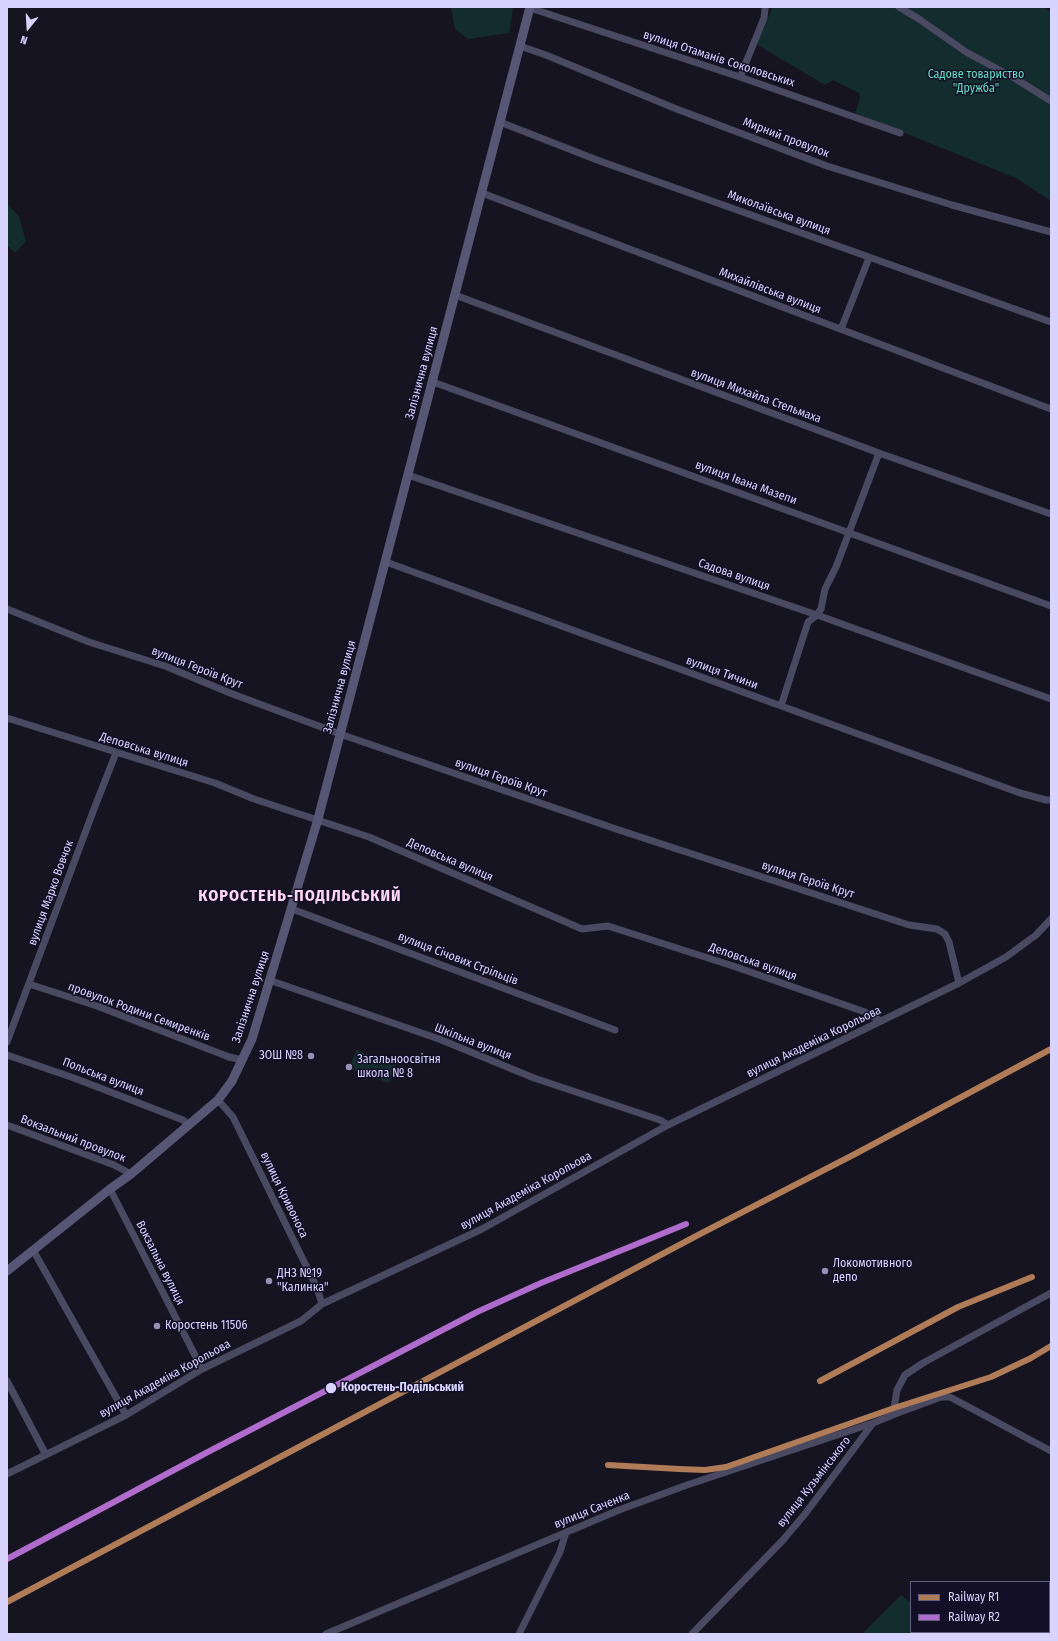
<!DOCTYPE html>
<html>
<head>
<meta charset="utf-8">
<style>
	body { margin:0 }
	#map { position:relative; width:1058px; height:1641px; overflow:hidden; background:#161421; font-family:"Fira Sans Condensed",sans-serif }
	canvas { display:block }
	.frame { position:absolute; inset:0; border:8px solid #d9d4ff; pointer-events:none }
	.legend { position:absolute; left:910px; top:1581px; width:140px; height:52px; box-sizing:border-box; background:#130f26; border:1px solid #625e7d; margin:0; padding:5px 7px; list-style:none; font-size:12px; color:#d9d4ff }
	.legend li { display:flex; align-items:center; gap:8px; height:20px }
	.legend b { width:20px; border:1px solid #625e7d }
	.north { position:absolute; left:8px; top:8px; width:40px; height:40px; -webkit-text-stroke:3px #130f26; paint-order:stroke; rotate:198deg; font-size:11px; font-weight:700; line-height:16px; text-align:center; color:#d9d4ff }
	.north::after { content:''; display:block; margin:auto; width:14px; height:18px; background:#d9d4ff; clip-path:polygon(50% 0,100% 100%,50% 72%,0 100%) }
</style>
</head>
<body>
<div id="map">
<canvas width="1058" height="1641"></canvas>
<div class="frame"></div>
<ul class="legend">
<li><b style="height:5px;background:#b07c57"></b>Railway R1</li>
<li><b style="height:5px;background:#b06ccc"></b>Railway R2</li>
</ul>
<div class="north">N</div>
</div>
<script>
const ctx = document.querySelector('canvas').getContext('2d');
ctx.lineJoin = 'round';
function fillPath(path, color) {
  ctx.fillStyle = color;
  ctx.fill(path, 'evenodd');
}
function poly(rows) {
  const path = new Path2D();
  for (const r of rows) {
    path.moveTo(r[0], r[1]);
    for (let i = 2; i < r.length; i += 2) path.lineTo(r[i], r[i + 1]);
  }
  return path;
}
function stroke(path, color, width, dash) {
  ctx.strokeStyle = color;
  ctx.lineWidth = width;
  ctx.lineCap = dash ? 'butt' : 'round';
  ctx.setLineDash(dash || []);
  ctx.stroke(path);
}
function label(font, color, halo, rows, align = 'center') {
  ctx.font = font + ' "Fira Sans Condensed",sans-serif';
  ctx.lineWidth = 3;
  ctx.setLineDash([]);
  ctx.textBaseline = 'middle';
  ctx.strokeStyle = halo;
  ctx.fillStyle = color;
  for (const [text, x, y, turn = 0] of rows) {
    ctx.save();
    ctx.translate(x, y);
    ctx.rotate((+turn || 0) * Math.PI / 180);
    ctx.textAlign = isNaN(turn) ? turn : align;
    if (halo) ctx.strokeText(text, 0, 0);
    ctx.fillText(text, 0, 0);
    ctx.restore();
  }
}
const green = poly([
	[451,7,513,7,509,33,468,39,455,29],
	[773,7,1043,7,1051,12,1051,201,1016,178,855,113,860,98,859,93,833,80,825,85,756,44],
	[7,203,19,217,26,241,15,253,7,245],
	[356,1050,396,1064,389,1083,349,1069],
	[901,1595,911,1603,911,1632,948,1632,951,1634,862,1634]
]);
const street = poly([
	[899,7,919,19,966,52,1016,79,1051,101],
	[530,8,740,77,900,133],
	[520,46,546,55,674,108,827,166,952,205,1051,232],
	[740,77,764,18,765,9],
	[500,122,597,160,1051,322],
	[482,193,1051,409],
	[455,295,879,453,1051,514],
	[841,329,869,258],
	[433,382,1051,606],
	[408,475,817,615,1051,699],
	[386,562,1020,793,1046,800,1051,800],
	[7,609,89,642,165,666,230,693,340,734,616,829,909,925,937,929,945,934,949,942,959,983],
	[781,706,808,622,817,615,821,609,825,589,836,567,879,453],
	[7,718,215,783,254,799,369,837,582,929,608,926,733,966,865,1012,881,1021],
	[292,909,615,1030],
	[269,980,439,1039,534,1078,660,1120,668,1125],
	[29,984,97,1006,229,1057,242,1060],
	[7,1042,94,809,116,753],
	[7,1055,74,1078,183,1120,189,1125],
	[218,1100,233,1117,317,1288,322,1304],
	[7,1125,114,1165,131,1174],
	[110,1189,202,1369],
	[33,1250,126,1415],
	[7,1381,46,1455],
	[895,1414,941,1397,950,1397,1051,1451],
	[7,1474,126,1415,202,1369,301,1321,322,1304,482,1229,668,1125,959,983,1006,957,1036,935,1051,919],
	[326,1634,619,1510,687,1485,873,1423],
	[519,1634,560,1552,566,1532],
	[692,1634,783,1540,805,1514,873,1423,895,1414,894,1408,897,1390,905,1375,923,1363,1051,1293]
]);
const secondary = poly([
	[7,1271,110,1189,131,1174,218,1100,232,1081,252,1039,318,819,530,7]
]);
const rail1 = poly([
	[820,1381,958,1307,1032,1277],
	[608,1465,679,1469,705,1470,726,1467,894,1408,991,1377,1031,1358,1051,1346],
	[7,1602,700,1234,855,1154,1051,1049]
]);
const rail2 = poly([
	[7,1559,204,1454,477,1312,541,1283,686,1224]
]);
const markers = [
	[311,1056,4,"#9591b1"],
	[349,1067,4,"#9591b1"],
	[825,1271,4,"#9591b1"],
	[269,1281,4,"#9591b1"],
	[157,1326,4,"#9591b1"],
	[331,1388,6,"#d9d4ff"]
];
const streetNames = [
	["вулиця Отаманів Соколовських",719,59,18],
	["Мирний провулок",786,138,21],
	["Миколаївська вулиця",779,213,20],
	["Михайлівська вулиця",770,291,21],
	["Залізнична вулиця",422,373,-75],
	["вулиця Михайла Стельмаха",756,396,20],
	["вулиця Івана Мазепи",746,483,20],
	["Садова вулиця",734,575,19],
	["вулиця Героїв Крут",197,668,21],
	["вулиця Тичини",722,673,20],
	["Залізнична вулиця",340,687,-75],
	["Деповська вулиця",144,750,17],
	["вулиця Героїв Крут",501,778,19],
	["Деповська вулиця",450,860,23],
	["вулиця Героїв Крут",808,880,18],
	["вулиця Марко Вовчок",51,893,-70],
	["вулиця Січових Стрільців",458,959,21],
	["Деповська вулиця",753,962,19],
	["Залізнична вулиця",251,997,-72],
	["провулок Родини Семиренків",139,1012,20],
	["Шкільна вулиця",473,1042,21],
	["вулиця Академіка Корольова",814,1042,-26],
	["Польська вулиця",103,1077,21],
	["Вокзальний провулок",73,1139,21],
	["вулиця Академіка Корольова",526,1191,-29],
	["вулиця Кривоноса",284,1195,64],
	["Вокзальна вулиця",160,1263,63],
	["вулиця Академіка Корольова",165,1379,-29],
	["вулиця Кузьмінського",814,1482,-52],
	["вулиця Саченка",592,1510,-22]
];
const parkNames = [
	["Садове товариство",976,75],
	["\"Дружба\"",976,89]
];
const poiNames = [
	["ЗОШ №8",303,1056,"right"],
	["Загальноосвітня",357,1060],
	["школа № 8",357,1074],
	["Локомотивного",833,1264],
	["депо",833,1278],
	["ДНЗ №19",277,1274],
	["\"Калинка\"",277,1288],
	["Коростень 11506",165,1326]
];
const stopNames = [
	["Коростень-Подільський",341,1388]
];
const districtNames = [
	["КОРОСТЕНЬ-ПОДІЛЬСЬКИЙ",300,897]
];
fillPath(green, '#132c2d');
stroke(street, '#4a4962', 7);
stroke(secondary, '#575674', 9);
stroke(rail1, '#b07c57', 6);
stroke(rail2, '#b06ccc', 6);
for (const [x, y, r, color] of markers) {
  const dot = new Path2D();
  dot.arc(x, y, r, 0, 2 * Math.PI);
  ctx.fillStyle = color;
  ctx.fill(dot);
  stroke(dot, '#130f26', 1.5);
}
label('12px', '#d9d4ff', '#130f26', streetNames);
label('12px', '#5fe0c0', '#130f26', parkNames);
label('12px', '#d9d4ff', '#130f26', poiNames, 'left');
label('bold 12px', '#d9d4ff', '#130f26', stopNames, 'left');
ctx.letterSpacing = '1px';
label('bold 16px', '#ffd6f0', '#130f26', districtNames);
ctx.letterSpacing = '0px';
</script>
</body>
</html>
